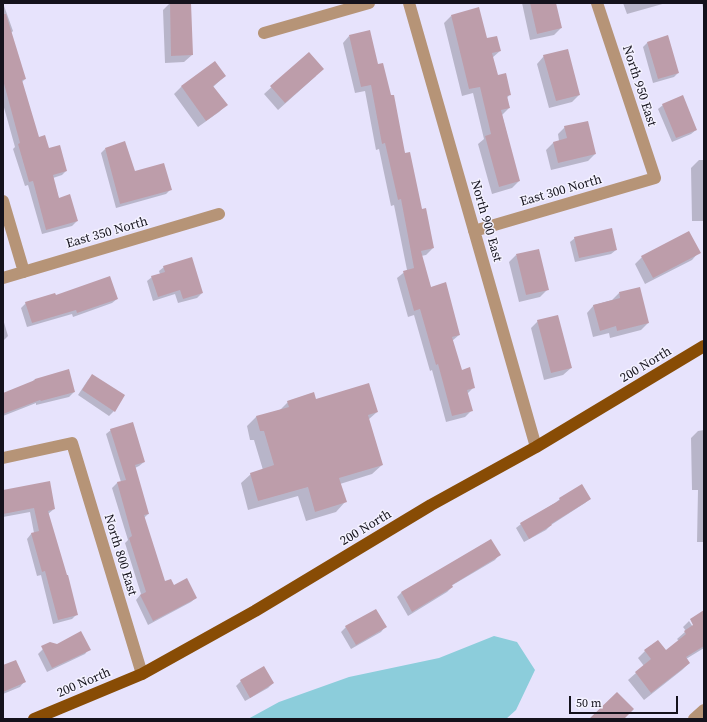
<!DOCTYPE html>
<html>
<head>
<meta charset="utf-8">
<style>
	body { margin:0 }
	#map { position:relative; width:707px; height:722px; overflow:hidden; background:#e7e3fc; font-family:"Source Serif 4",serif }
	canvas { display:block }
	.frame { position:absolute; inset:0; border:4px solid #14121c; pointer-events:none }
	.scale { position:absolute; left:569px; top:696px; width:109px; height:18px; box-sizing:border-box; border:2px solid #14121c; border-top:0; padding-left:5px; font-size:12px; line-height:14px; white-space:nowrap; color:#14121c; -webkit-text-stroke:3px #f4f2ff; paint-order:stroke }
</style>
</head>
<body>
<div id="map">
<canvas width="707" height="722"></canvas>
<div class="frame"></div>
<div class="scale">50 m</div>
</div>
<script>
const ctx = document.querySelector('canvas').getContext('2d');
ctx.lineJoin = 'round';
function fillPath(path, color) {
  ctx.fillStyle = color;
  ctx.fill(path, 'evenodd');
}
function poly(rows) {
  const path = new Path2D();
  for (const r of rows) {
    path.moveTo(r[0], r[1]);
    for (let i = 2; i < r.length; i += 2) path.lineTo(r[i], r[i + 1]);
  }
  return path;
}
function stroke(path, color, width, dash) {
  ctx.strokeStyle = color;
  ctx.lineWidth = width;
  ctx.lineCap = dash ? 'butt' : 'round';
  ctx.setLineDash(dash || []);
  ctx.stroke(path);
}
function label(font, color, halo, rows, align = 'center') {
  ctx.font = font + ' "Source Serif 4",serif';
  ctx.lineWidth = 3;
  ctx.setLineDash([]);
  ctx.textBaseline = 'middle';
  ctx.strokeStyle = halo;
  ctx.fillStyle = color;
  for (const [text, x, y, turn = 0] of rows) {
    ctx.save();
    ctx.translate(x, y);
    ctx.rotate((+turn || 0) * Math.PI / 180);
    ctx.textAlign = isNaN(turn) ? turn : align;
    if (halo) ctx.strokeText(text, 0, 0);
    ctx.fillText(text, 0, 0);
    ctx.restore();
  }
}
const water = poly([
	[494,636,517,642,535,670,516,710,506,719,248,719,279,702,349,677,439,658]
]);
const shadow = poly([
	[3,3,13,31,11,33,25,79,22,82,38,138,66,171,62,175,53,178,59,199,77,221,72,226,42,234,28,185,25,186,13,149,15,147,3,104],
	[170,3,190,3,192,55,184,62,165,63,163,10],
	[522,3,555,3,561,28,554,35,530,40],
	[623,3,666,3,627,14],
	[702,3,704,3,704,12],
	[451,16,487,39,500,51,492,58,497,77,510,94,507,98,509,108,502,115,519,181,512,188,492,194,478,144,484,139,473,93,462,96,444,23],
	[349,36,378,65,405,154,433,248,426,255,421,256,431,288,459,335,452,341,461,371,474,387,467,394,471,411,465,417,446,422,432,370,430,371,414,315,408,317,397,278,407,270,394,205,391,206,379,149,376,150,365,91,355,93,343,43],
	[668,37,678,73,674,77,653,83,643,47,647,43],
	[309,53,316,76,278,110,264,94],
	[544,56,579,95,572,102,549,108,537,64],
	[215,62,225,76,213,87,226,105,219,112,198,127,174,94,181,87],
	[663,105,696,130,691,134,672,142,658,109],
	[565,127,595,154,588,161,551,170,546,150,553,143,559,141,558,134],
	[105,149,134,172,171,189,166,194,116,208,101,153],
	[699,160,704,160,704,221,692,221,691,168],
	[575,238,616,250,611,254,575,262,570,242],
	[699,252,692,260,645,284,635,264,642,257],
	[516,255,548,289,540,297,519,302,509,262],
	[164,267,202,293,197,298,178,303,175,294,153,301,147,281,152,277,160,274,159,271],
	[619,293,648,323,641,330,610,338,609,333,593,337,587,313,594,305,612,300],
	[55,296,117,299,112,303,73,317,72,314,27,327,21,308,26,303],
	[3,319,8,336,3,341],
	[538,321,571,368,563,375,544,380,531,328],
	[93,375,114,411,109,416,78,395,88,380],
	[35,379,74,392,69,397,36,405,36,403,3,416,3,394,32,382],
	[315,400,377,412,368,420,382,465,372,474,340,484,345,502,336,512,306,521,298,496,248,510,241,483,251,474,263,470,254,440,250,440,247,426,256,417,280,410,288,402],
	[111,430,144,462,139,466,135,468,148,514,144,518,165,583,174,586,196,598,191,602,148,625,136,600,141,594,125,543,128,540,112,488,117,483,121,482,106,434],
	[704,430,704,561,703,561,703,542,697,542,698,490,692,490,691,438,698,431],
	[3,491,54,509,48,514,77,614,72,619,53,624,41,575,37,576,27,539,31,534,34,533,30,512,3,517],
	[560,499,590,499,585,503,551,525,546,530,524,542,516,528,521,524,555,503],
	[499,555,495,560,451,586,452,587,447,592,408,616,397,597,401,593,441,569],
	[376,610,385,627,381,632,351,649,341,632,346,627],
	[704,611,704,648,686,659,689,663,682,670,644,700,628,680,644,666,638,658,645,651,666,652,679,641,677,639,686,631,683,627,689,621,695,630,692,620,690,620],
	[57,645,89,649,85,654,47,672,38,654,43,649],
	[3,666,24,682,20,687,3,694],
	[264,668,273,683,268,688,245,701,236,686,241,681]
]);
const building = poly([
	[170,3,191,3,193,55,171,56],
	[530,3,556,3,562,28,537,34],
	[479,7,487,38,497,36,501,51,492,53,498,75,506,73,511,95,507,96,510,108,501,110,520,181,499,187,485,136,491,134,480,87,469,89,451,15],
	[3,14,6,14,26,79,22,80,39,137,45,135,49,148,60,145,67,171,53,175,59,198,70,194,78,221,46,230,33,181,29,182,18,144,20,143,3,80],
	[370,30,378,64,383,63,391,95,394,95,405,153,410,152,422,209,426,208,434,248,421,251,431,287,446,282,460,335,452,337,462,370,470,367,475,388,467,390,473,411,452,416,438,364,436,365,420,309,414,311,403,271,414,268,401,199,398,200,385,143,382,144,371,85,361,87,349,35],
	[668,35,679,73,658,79,647,42],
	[568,49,580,95,556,101,543,55],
	[309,52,324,69,285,103,270,86],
	[215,61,226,76,213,86,228,105,206,121,181,86],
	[683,95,697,130,676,138,662,104],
	[588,121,596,154,558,163,553,142,567,138,564,126],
	[125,141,135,171,164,163,172,190,120,204,105,148],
	[612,228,617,250,579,258,574,237],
	[689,231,701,253,653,278,641,256],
	[539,249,549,290,526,295,516,254],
	[192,257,203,293,183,299,180,290,158,297,151,276,165,272,163,266],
	[110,276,118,299,77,313,76,310,32,323,25,302,55,293,56,295],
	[640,287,649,323,617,331,616,326,600,331,593,305,620,298,619,292],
	[558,315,572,368,551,373,537,320],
	[69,369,75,392,41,401,40,400,3,414,3,393,35,380,35,379],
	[92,374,125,395,115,412,82,390],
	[369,383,378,412,368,415,383,465,339,478,347,502,315,512,308,487,258,501,250,473,274,465,264,431,260,431,256,416,289,407,287,401,314,392,316,399],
	[133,422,145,462,135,465,149,514,144,515,165,581,171,579,174,585,187,578,197,598,153,621,140,595,146,592,129,538,132,536,117,482,126,480,110,429],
	[50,481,55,509,48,511,67,575,68,575,78,615,58,620,45,571,42,572,31,533,39,531,34,508,3,514,3,490],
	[582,484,591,499,551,524,552,525,529,539,520,523,560,500,559,498],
	[491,539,501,555,452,585,453,587,412,612,401,592],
	[376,609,387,627,356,645,345,626],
	[704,610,704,646,686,657,690,663,651,693,635,672,651,659,644,650,658,640,666,650,686,634,684,631,693,625,690,619],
	[81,631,91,650,52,668,41,646,50,642,57,644],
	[16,660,26,682,3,692,3,665],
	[264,666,274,683,250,698,240,680],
	[617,692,634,709,624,719,589,719]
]);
const street = poly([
	[409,3,536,447],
	[264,33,369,3],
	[3,201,24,272],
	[474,231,655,178,597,3],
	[3,278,219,214],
	[3,458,72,443,142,674],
	[694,719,704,710]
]);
const primary = poly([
	[34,719,142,674,255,611,431,505,536,447,704,346]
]);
const streetNames = [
	["North 950 East",639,86,72],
	["East 300 North",561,191,-16],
	["North 900 East",486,221,74],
	["East 350 North",107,233,-16],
	["200 North",646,365,-31],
	["200 North",366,528,-31],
	["North 800 East",120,555,73],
	["200 North",84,683,-23]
];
fillPath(water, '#8ccddb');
fillPath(shadow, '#0003');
fillPath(building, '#bd9daa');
stroke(street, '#b69477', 12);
stroke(primary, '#884c05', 12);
label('13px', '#14121c', '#f4f2ff', streetNames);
</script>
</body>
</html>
